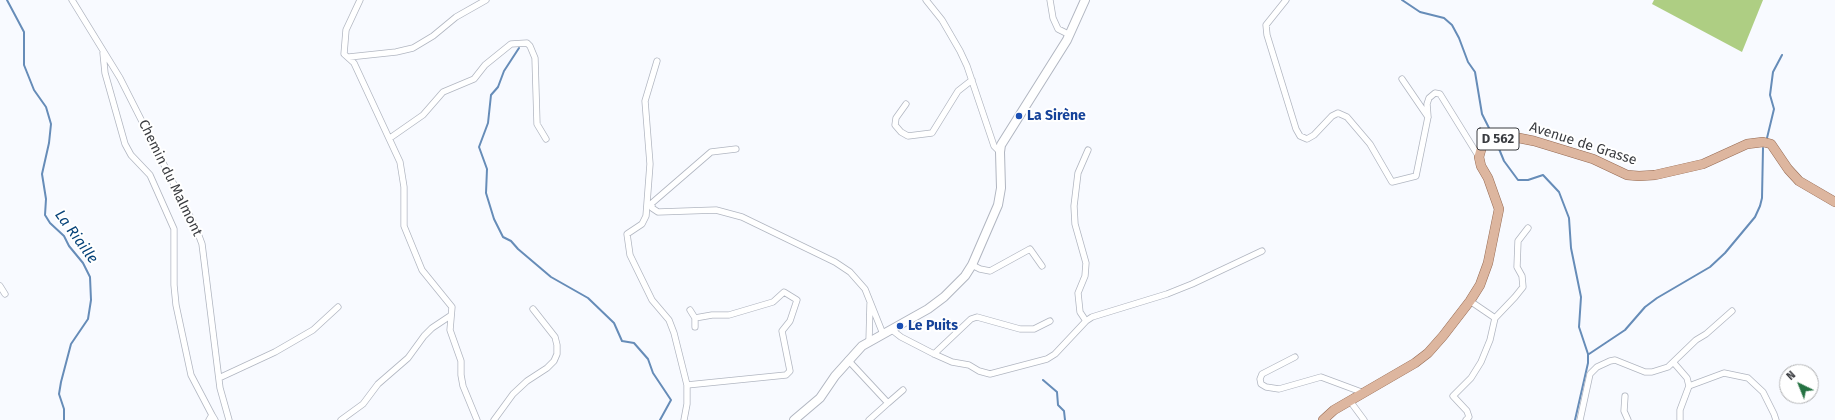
<!DOCTYPE html>
<html>
<head>
<meta charset="utf-8">
<style>
	body { margin:0 }
	#map { position:relative; width:1835px; height:420px; overflow:hidden; background:#f8faff; font-family:"Fira Sans",sans-serif }
	canvas { display:block }
	.north { position:absolute; left:1779px; top:364px; width:40px; height:40px; box-sizing:border-box; background:#fff; border:1px solid #b0b1b3; border-radius:50%; rotate:317deg; font-size:11px; font-weight:700; line-height:16px; text-align:center; color:#3a3c40 }
	.north::after { content:''; display:block; margin:auto; width:14px; height:18px; background:#257242; clip-path:polygon(50% 0,100% 100%,50% 72%,0 100%) }
</style>
</head>
<body>
<div id="map">
<canvas width="1835" height="420"></canvas>
<div class="north">N</div>
</div>
<script>
const ctx = document.querySelector('canvas').getContext('2d');
ctx.lineJoin = 'round';
function fillPath(path, color) {
  ctx.fillStyle = color;
  ctx.fill(path, 'evenodd');
}
function poly(rows) {
  const path = new Path2D();
  for (const r of rows) {
    path.moveTo(r[0], r[1]);
    for (let i = 2; i < r.length; i += 2) path.lineTo(r[i], r[i + 1]);
  }
  return path;
}
function stroke(path, color, width, dash) {
  ctx.strokeStyle = color;
  ctx.lineWidth = width;
  ctx.lineCap = dash ? 'butt' : 'round';
  ctx.setLineDash(dash || []);
  ctx.stroke(path);
}
function label(font, color, halo, rows, align = 'center') {
  ctx.font = font + ' "Fira Sans",sans-serif';
  ctx.lineWidth = 4;
  ctx.setLineDash([]);
  ctx.textBaseline = 'middle';
  ctx.strokeStyle = halo;
  ctx.fillStyle = color;
  for (const [text, x, y, turn = 0] of rows) {
    ctx.save();
    ctx.translate(x, y);
    ctx.rotate((+turn || 0) * Math.PI / 180);
    ctx.textAlign = isNaN(turn) ? turn : align;
    if (halo) ctx.strokeText(text, 0, 0);
    ctx.fillText(text, 0, 0);
    ctx.restore();
  }
}
const forest = poly([
	[1654,0,1763,0,1742,52,1652,4]
]);
const stream = poly([
	[7,0,24,32,24,65,34,90,46,107,51,124,49,143,42,174,46,199,45,215,50,223,64,236,69,246,83,263,90,277,91,300,88,319,71,344,61,382,59,394,64,409,64,420],
	[1402,0,1420,12,1444,18,1452,25,1459,38,1468,62,1475,72,1482,114,1492,134],
	[519,48,504,71,498,87,491,95,488,123,479,147,487,169,486,193,494,219,503,237,511,241,518,249,551,277,588,298,614,323,622,341,634,343,648,359,653,373,671,400,660,420],
	[1767,138,1774,109,1770,95,1773,72,1782,55],
	[1497,144,1504,161,1518,180,1528,180,1543,175,1559,192,1569,218,1571,248,1581,297,1579,327,1588,354,1588,363,1575,420],
	[1589,354,1625,330,1645,307,1657,298,1710,267,1725,253,1755,217,1760,206,1762,198,1763,148],
	[1043,380,1057,392,1058,405,1064,411,1065,420]
]);
const street = poly([
	[72,0,120,78,196,228,202,244,220,388,229,420],
	[360,0,346,30,344,54,354,63,400,162,404,187,404,226,422,270,452,307,450,330,461,361,461,375,463,386,477,420],
	[926,0,942,20,960,51,967,66,994,146,1000,152],
	[1050,0,1053,18,1058,29,1070,35],
	[1286,0,1266,25,1267,35,1296,129,1300,136,1307,139,1314,135,1332,116,1338,113,1347,117,1370,144,1392,182,1416,176,1428,117,1427,104,1429,98,1435,93,1440,94,1479,157],
	[103,53,105,73,125,144,131,155,150,175,174,229,174,285,176,305,191,375,212,415],
	[349,57,396,52,413,48,433,36,456,17,486,0],
	[657,61,645,101,650,164,646,216,642,224,627,234,630,255,652,300,669,320,674,333,687,385,687,404,684,420],
	[1402,79,1428,117],
	[906,104,896,118,895,125,901,132,908,136,932,133,958,91,972,80],
	[390,138,423,115,443,92,474,79,485,65,511,44,527,43,530,46,535,58,537,124,546,139],
	[736,149,711,152,652,203,652,208,658,212,716,210,742,217,835,262,850,272,865,289,883,334],
	[972,265,980,269,990,271,1030,249,1042,266],
	[0,286,5,294],
	[690,310,695,318,695,327],
	[1495,318,1515,297,1523,287,1522,276,1517,267,1518,241,1528,228],
	[1086,321,1080,312,1078,293,1085,276,1086,263,1075,224,1074,206,1078,173,1088,150],
	[892,330,901,337,934,354,952,362,969,365,979,371,990,374,1047,359,1055,354,1086,321,1092,317,1167,294,1192,284,1262,251],
	[869,341,870,304],
	[934,354,971,319,977,317,1020,329,1034,329,1050,321],
	[1295,357,1262,374,1260,379,1261,384,1266,387,1279,389,1321,377,1364,393],
	[848,360,888,403,869,420],
	[1674,363,1687,378,1689,386,1680,410,1680,420],
	[219,378,275,352,313,330,338,307],
	[687,385,786,375,790,371,782,331,790,321,797,300,784,292,773,302,729,315,712,315,695,318],
	[1689,386,1724,373,1748,378,1763,392,1774,414,1776,420],
	[1625,396,1624,411,1628,420],
	[1350,401,1364,420],
	[888,403,903,390],
	[209,420,212,415,215,420],
	[341,420,363,404,378,384,408,358,424,336,432,328,450,316],
	[494,420,513,394,527,381,547,368,554,361,557,354,557,345,555,337,533,309],
	[1466,420,1469,417,1467,411,1453,396,1471,378,1481,362,1490,340,1495,318,1470,301],
	[1580,420,1590,374,1597,367,1610,361,1615,360,1645,372,1652,372,1668,367,1696,340,1706,334,1732,311]
]);
const secondary = poly([
	[794,420,820,398,835,376,862,346,928,309,944,297,965,276,972,265,998,205,1001,188,1000,152,1001,145,1067,40,1085,0]
]);
const primary = poly([
	[1323,420,1334,410,1415,363,1428,353,1443,336,1470,301,1480,285,1488,263,1499,209,1488,178,1481,166,1479,157,1482,146,1490,140,1514,137,1534,141,1593,159,1627,175,1639,176,1655,175,1703,164,1747,144,1763,142,1771,144,1788,169,1799,181,1835,202]
]);
const markers = [
	[1019,116,4,"#1a4fb4"],
	[900,326,4,"#1a4fb4"]
];
const shields = [
	[1498,139,42]
];
const shieldNames = [
	["D 562",1498,139]
];
const transitNames = [
	["La Sirène",1027,116],
	["Le Puits",908,326]
];
const streetNames = [
	["Avenue de Grasse",1583,144,18],
	["Chemin du Malmont",170,178,64]
];
const waterNames = [
	["La Riaille",76,237,54]
];
fillPath(forest, '#aece83');
stroke(stream, '#668cb8', 2);
stroke(street, '#b1b6c1', 7);
stroke(secondary, '#b1b6c1', 10);
stroke(primary, '#966b54', 10);
stroke(street, '#fff', 5.5);
stroke(secondary, '#fff', 8);
stroke(primary, '#ddb69f', 9);
for (const [x, y, r, color] of markers) {
  const dot = new Path2D();
  dot.arc(x, y, r, 0, 2 * Math.PI);
  ctx.fillStyle = color;
  ctx.fill(dot);
  stroke(dot, '#fff', 1.5);
}
for (const [x, y, w] of shields) {
  const box = new Path2D();
  box.roundRect(x - w / 2, y - 11, w, 22, 3);
  ctx.fillStyle = '#fff';
  ctx.fill(box);
  stroke(box, '#3a3c40', 1);
}
label('bold 13px', '#3a3c40', null, shieldNames);
label('bold 14px', '#164399', '#fff', transitNames, 'left');
label('14px', '#3a3c40', '#fff', streetNames);
label('italic 15px', '#064379', '#fff', waterNames);
</script>
</body>
</html>
